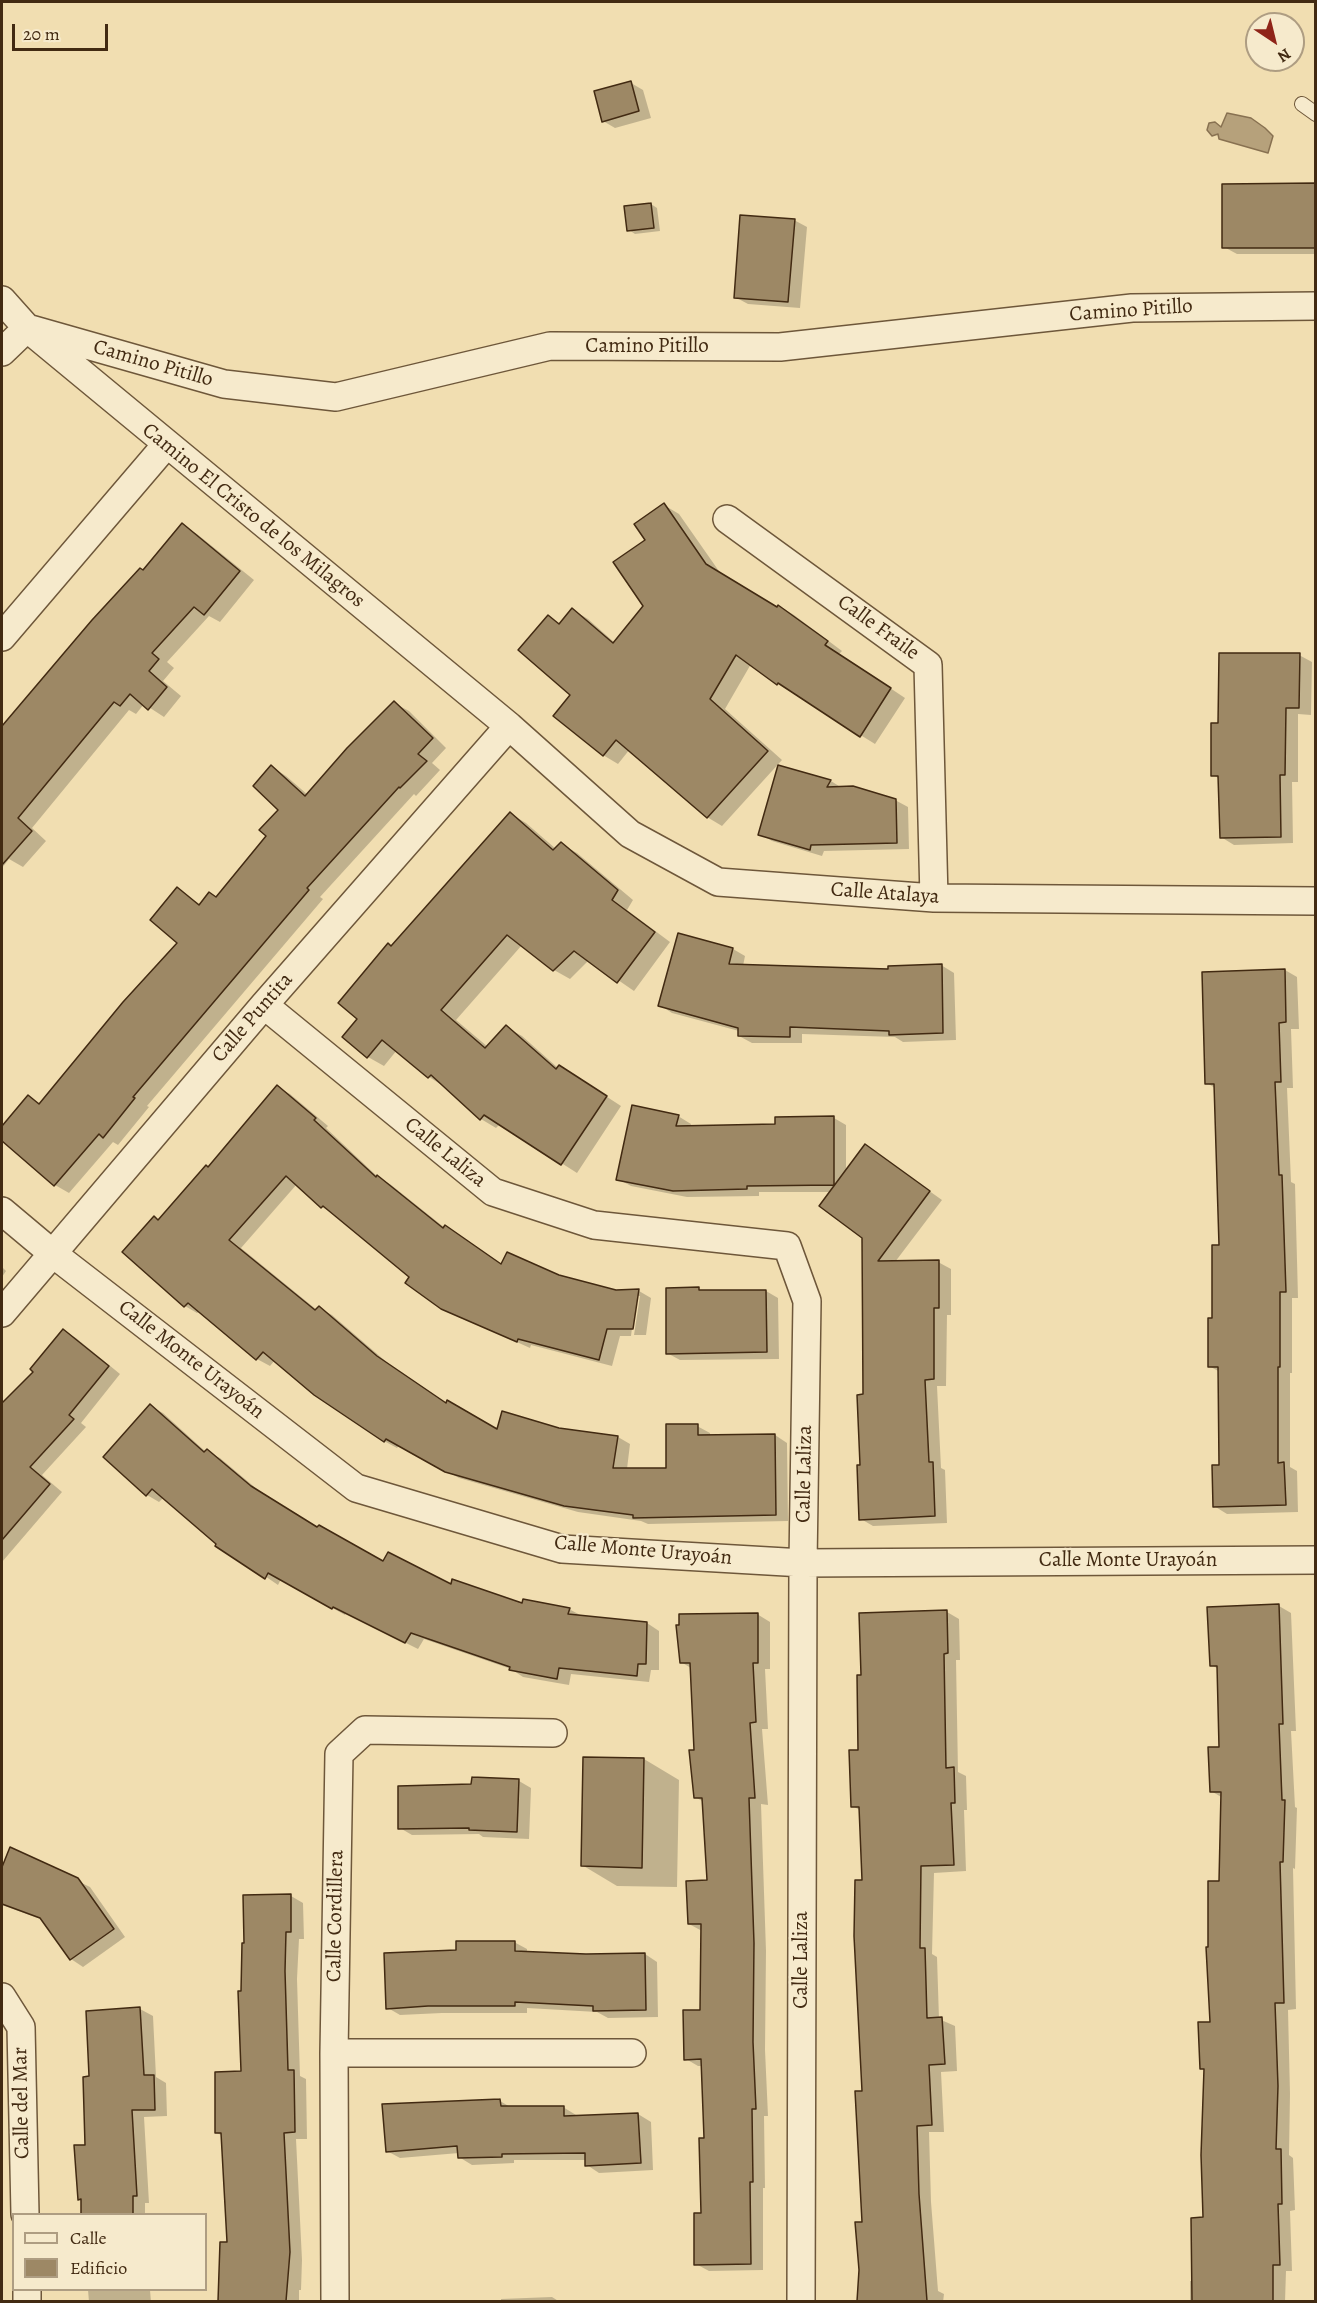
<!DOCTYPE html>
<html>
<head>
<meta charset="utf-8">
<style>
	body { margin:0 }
	#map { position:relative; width:1317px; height:2303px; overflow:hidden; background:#f1deb1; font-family:Alegreya,serif }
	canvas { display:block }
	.frame { position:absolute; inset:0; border:3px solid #422a12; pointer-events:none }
	.legend { position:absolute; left:12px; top:2213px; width:195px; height:78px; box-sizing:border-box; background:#f6eacc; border:2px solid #ae9d82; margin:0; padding:8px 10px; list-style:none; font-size:18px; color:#422a12 }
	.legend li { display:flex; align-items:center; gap:12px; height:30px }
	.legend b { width:30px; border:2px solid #ae9d82 }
	.north { position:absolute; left:1245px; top:12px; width:60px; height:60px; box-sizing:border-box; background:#f6eacc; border:2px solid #ae9d82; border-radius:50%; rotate:145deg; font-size:16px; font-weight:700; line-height:24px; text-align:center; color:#422a12 }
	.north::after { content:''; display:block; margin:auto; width:21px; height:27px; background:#8f2418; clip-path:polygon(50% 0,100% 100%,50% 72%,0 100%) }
	.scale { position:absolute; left:12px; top:24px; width:96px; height:27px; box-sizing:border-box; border:3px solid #422a12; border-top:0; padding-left:8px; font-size:18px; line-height:21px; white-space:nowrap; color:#422a12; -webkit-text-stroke:4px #f6eacc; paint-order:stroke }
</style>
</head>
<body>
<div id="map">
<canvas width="1317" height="2303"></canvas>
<div class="frame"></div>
<ul class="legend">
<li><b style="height:8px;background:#f6eacc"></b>Calle</li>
<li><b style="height:16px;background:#9d8865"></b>Edificio</li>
</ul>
<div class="north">N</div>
<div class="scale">20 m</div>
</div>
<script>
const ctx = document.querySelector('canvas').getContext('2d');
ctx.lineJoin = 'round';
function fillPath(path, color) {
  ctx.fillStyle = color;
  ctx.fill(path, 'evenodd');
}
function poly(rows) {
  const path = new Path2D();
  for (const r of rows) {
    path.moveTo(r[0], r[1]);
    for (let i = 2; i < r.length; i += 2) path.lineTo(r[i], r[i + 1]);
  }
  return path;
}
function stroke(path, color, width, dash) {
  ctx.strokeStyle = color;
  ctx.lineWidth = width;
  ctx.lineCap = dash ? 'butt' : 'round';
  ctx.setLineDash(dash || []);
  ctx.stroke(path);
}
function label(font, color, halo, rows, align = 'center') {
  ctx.font = font + ' Alegreya,serif';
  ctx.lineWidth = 4.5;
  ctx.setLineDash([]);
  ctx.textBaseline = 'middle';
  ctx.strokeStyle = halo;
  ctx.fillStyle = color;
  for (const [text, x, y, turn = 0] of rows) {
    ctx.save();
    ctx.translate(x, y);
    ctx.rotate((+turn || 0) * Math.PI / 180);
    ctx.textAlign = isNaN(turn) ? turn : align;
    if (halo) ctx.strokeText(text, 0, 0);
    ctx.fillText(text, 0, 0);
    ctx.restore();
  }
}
const water = poly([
	[1227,113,1251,118,1265,128,1273,136,1268,153,1219,139,1218,134,1212,136,1207,130,1209,123,1215,122,1221,127,1227,113]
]);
const shadow = poly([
	[631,83,643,90,651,118,615,128,603,121],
	[1316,185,1316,254,1237,254,1224,247],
	[651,204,657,208,660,231,635,234,629,230],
	[794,220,807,227,800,308,748,304,735,297],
	[664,505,679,514,721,574,777,609,779,606,794,615,842,651,839,654,905,698,875,744,778,684,751,664,725,709,782,760,722,826,707,817,630,749,618,764,603,755,572,695,548,617,561,624,573,610,588,619,615,643,645,606,647,540],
	[182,525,197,534,254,580,220,622,209,616,167,662,174,668,163,681,181,696,164,717,144,704,136,714,129,710,32,828,46,841,23,867,9,859,2,868,2,727],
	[1299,655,1312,662,1311,715,1298,714,1298,782,1292,782,1293,843,1234,845,1221,837,1220,779,1213,775,1219,724],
	[394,703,409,711,446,748,432,763,440,770,416,796,414,794,320,897,323,899,147,1106,149,1107,118,1145,113,1142,69,1193,55,1185,2,1139,2,1129,29,1097,41,1104,179,943,177,889,201,905,217,898,268,836,280,809,272,767,286,776,308,795],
	[780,767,831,781,842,788,895,800,908,807,909,849,824,851,822,856,772,841,760,834],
	[511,814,526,823,556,849,561,844,577,853,633,900,627,910,670,942,634,991,589,960,570,979,554,970,522,945,456,1020,488,1047,506,1027,522,1036,558,1068,575,1076,621,1106,577,1173,500,1124,496,1128,481,1119,445,1087,429,1077,397,1050,384,1066,368,1057,344,1036,359,1019,392,947],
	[679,935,733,949,745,956,743,966,890,970,941,965,954,973,956,1040,903,1042,895,1037,802,1034,802,1043,752,1043,739,1036,739,1031,672,1013,660,1005],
	[1285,970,1297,977,1299,1029,1291,1029,1293,1088,1287,1088,1291,1182,1295,1184,1298,1298,1292,1298,1292,1373,1290,1373,1290,1467,1297,1471,1298,1512,1227,1514,1214,1506,1221,1466,1220,1372,1209,1366,1221,1247,1215,1088,1207,1083],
	[277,1087,290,1094,328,1126,326,1128,379,1178,390,1184,445,1228,458,1234,503,1265,558,1276,616,1292,639,1291,651,1298,646,1335,634,1335,640,1296,636,1296,631,1336,620,1336,612,1366,531,1345,530,1348,442,1308,411,1276,334,1214,322,1207,297,1184,241,1248,317,1310,319,1308,332,1315,390,1365,447,1404,498,1431,559,1429,618,1437,630,1444,627,1469,667,1470,697,1426,710,1433,710,1436,775,1435,787,1443,788,1521,648,1524,641,1521,578,1512,459,1478,399,1445,397,1448,384,1441,275,1360,270,1366,257,1359,200,1311,197,1313,185,1306,124,1252,159,1221,208,1168],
	[678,1116,691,1124,690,1127,777,1125,834,1118,846,1125,846,1172,866,1146,942,1200,895,1262,938,1262,951,1269,951,1315,947,1315,946,1386,937,1386,941,1468,945,1470,947,1523,873,1526,861,1519,865,1396,864,1237,832,1192,759,1192,759,1196,687,1197,631,1186,618,1179],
	[2,1267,6,1271,2,1277],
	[698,1289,703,1292,766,1291,778,1298,779,1359,680,1360,667,1353],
	[63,1331,76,1338,120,1374,81,1423,86,1427,42,1475,62,1492,2,1562,2,1405,35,1372],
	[150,1406,163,1413,206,1452,220,1458,264,1495,318,1528,384,1563,451,1587,523,1605,569,1609,582,1616,647,1623,659,1631,659,1670,651,1670,649,1682,571,1674,569,1685,523,1677,511,1669,424,1639,418,1649,346,1613,345,1615,281,1579,278,1585,218,1544,164,1497,159,1502,147,1495],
	[1279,1606,1291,1613,1296,1731,1291,1731,1295,1807,1297,1808,1295,1869,1293,1868,1296,2009,1288,2010,1290,2094,1289,2155,1293,2158,1295,2210,1290,2211,1292,2271,1286,2271,1285,2302,1190,2302,1190,2281,1194,2281,1204,2219,1205,2070,1201,2068,1212,2023,1221,1882,1223,1798,1211,1791,1220,1748,1218,1669,1212,1665],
	[947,1612,959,1619,960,1660,956,1660,958,1772,966,1776,967,1810,964,1810,966,1871,934,1873,932,1954,937,1957,939,2019,955,2026,957,2071,941,2072,944,2132,929,2132,931,2202,938,2291,944,2294,943,2302,859,2302,864,2223,863,1882,861,1811,853,1806,860,1751,862,1676],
	[757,1614,770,1622,770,1669,765,1669,768,1729,762,1729,768,1805,761,1804,766,1951,765,2050,768,2116,764,2116,765,2188,763,2188,763,2270,709,2271,696,2264,703,2215,705,2139,703,2066,698,2066,686,2059,701,2012,702,1931,689,1924,709,1881,704,1802,695,1797,696,1751,691,1668,681,1662],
	[585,1758,644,1759,679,1780,677,1887,617,1886,582,1865],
	[519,1781,531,1788,529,1839,483,1837,479,1834,412,1835,400,1828,473,1786],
	[11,1849,90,1887,125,1937,83,1967,71,1959,43,1920,2,1905,2,1870],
	[291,1896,303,1903,304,1939,299,1939,297,1979,300,2076,306,2079,307,2139,296,2139,302,2260,301,2290,299,2290,299,2302,221,2302,222,2244,229,2244,223,2136,217,2133,243,2073,243,1992],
	[514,1942,527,1949,527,1953,586,1956,645,1954,657,1962,658,2017,608,2018,597,2012,527,2008,527,2013,442,2013,400,2015,388,2008,457,1951],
	[140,2009,153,2016,156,2077,166,2083,167,2116,144,2117,149,2203,145,2203,145,2214,82,2214,83,2201,79,2199,87,2146,91,2078],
	[500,2101,512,2108,563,2107,576,2115,576,2117,638,2114,651,2122,653,2170,599,2173,587,2165,587,2160,514,2160,514,2163,472,2165,459,2157,459,2153,400,2158,387,2151],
	[88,2290,150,2290,151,2302,89,2302],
	[552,2297,560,2302,501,2302,501,2299]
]);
const building = poly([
	[631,81,639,111,602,122,594,91,631,81],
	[1316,183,1316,248,1222,248,1222,184,1316,183],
	[651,203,654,228,627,231,624,206,651,203],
	[740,215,795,219,788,302,734,298,740,215],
	[664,503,706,564,777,607,778,605,828,641,825,645,891,688,860,737,778,683,777,685,736,655,710,699,768,751,707,818,616,740,603,756,553,716,570,695,518,650,548,615,559,624,572,608,613,643,643,606,613,562,645,540,634,524,664,503],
	[182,523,240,571,204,615,194,607,152,653,159,659,149,671,167,687,148,710,130,694,120,706,114,702,18,818,32,831,2,865,2,726,92,620,140,568,143,570,182,523],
	[1219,653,1300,653,1299,708,1286,708,1285,775,1280,775,1281,837,1220,838,1218,776,1211,776,1211,723,1218,723,1219,653],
	[394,701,433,738,418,754,427,761,400,788,399,787,307,888,309,890,133,1097,135,1098,103,1138,99,1134,54,1186,2,1141,2,1126,28,1095,39,1104,123,1002,177,943,150,920,177,887,199,905,209,892,216,897,266,836,259,830,278,810,253,786,271,765,305,796,347,748,394,701],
	[778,765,831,780,827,787,853,786,896,799,897,843,811,845,810,850,758,835,778,765],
	[510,812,553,850,561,842,618,890,612,900,655,932,617,983,574,951,553,971,507,935,441,1010,485,1048,506,1025,556,1069,559,1065,607,1096,561,1165,484,1115,480,1120,431,1075,428,1078,382,1040,367,1058,342,1037,357,1019,338,1003,388,943,391,946,510,812],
	[678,933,733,948,729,964,888,969,888,966,942,964,943,1033,889,1035,889,1031,790,1027,790,1037,738,1036,738,1028,658,1006,678,933],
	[1285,969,1286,1022,1279,1023,1281,1082,1275,1082,1279,1175,1282,1175,1286,1292,1280,1292,1280,1367,1278,1367,1278,1463,1284,1462,1286,1505,1213,1507,1212,1465,1219,1465,1218,1367,1208,1367,1208,1318,1212,1318,1212,1245,1219,1245,1214,1084,1205,1084,1202,972,1285,969],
	[277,1085,316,1118,314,1120,376,1177,377,1175,443,1228,445,1225,501,1264,507,1252,559,1275,616,1290,639,1289,633,1329,607,1329,599,1360,518,1339,517,1342,441,1309,405,1283,409,1277,323,1206,321,1208,286,1176,229,1240,315,1310,319,1306,377,1356,446,1403,447,1400,497,1429,502,1411,559,1428,618,1436,613,1468,666,1468,666,1424,698,1424,698,1435,775,1434,776,1515,633,1518,633,1515,564,1506,445,1472,386,1439,384,1442,314,1395,263,1352,256,1360,188,1303,184,1307,122,1252,154,1216,158,1220,206,1165,208,1167,277,1085],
	[632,1105,679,1115,676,1126,775,1124,775,1117,834,1116,834,1185,747,1186,747,1189,673,1191,616,1180,632,1105],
	[865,1144,930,1191,878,1261,939,1260,939,1308,934,1308,934,1379,925,1380,929,1462,933,1462,935,1516,859,1520,857,1465,860,1465,857,1395,863,1394,862,1238,819,1206,865,1144],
	[699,1287,699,1290,766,1290,767,1352,666,1354,666,1288,699,1287],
	[63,1329,109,1366,69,1415,74,1419,30,1467,50,1484,2,1540,2,1403,33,1372,30,1369,63,1329],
	[150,1404,204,1452,207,1449,251,1486,317,1527,319,1525,383,1561,388,1552,451,1584,452,1579,522,1603,523,1599,570,1608,568,1614,647,1622,646,1664,638,1664,637,1676,559,1668,557,1679,509,1670,510,1667,411,1633,405,1643,333,1607,332,1609,268,1573,265,1579,215,1546,216,1544,152,1489,146,1496,103,1457,150,1404],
	[1279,1604,1283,1724,1279,1724,1282,1800,1285,1800,1283,1862,1280,1862,1284,2003,1275,2003,1278,2086,1276,2149,1281,2149,1282,2204,1278,2204,1280,2265,1273,2265,1273,2301,1192,2301,1191,2218,1203,2217,1201,2155,1204,2069,1200,2069,1198,2022,1210,2022,1206,1947,1208,1947,1208,1881,1219,1881,1221,1792,1210,1792,1208,1747,1219,1747,1217,1666,1210,1666,1207,1607,1279,1604],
	[947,1610,948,1653,944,1654,946,1768,954,1767,955,1803,951,1803,954,1865,921,1866,920,1948,925,1948,927,2018,942,2017,945,2064,929,2065,932,2125,917,2126,919,2194,927,2301,857,2301,859,2270,855,2222,862,2222,855,2091,862,2091,854,1936,855,1880,862,1880,859,1807,851,1807,849,1750,858,1750,857,1675,861,1675,859,1613,947,1610],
	[758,1613,758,1663,753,1663,756,1722,750,1723,755,1798,749,1798,754,1943,753,2042,756,2109,752,2109,753,2182,750,2182,751,2264,694,2265,694,2213,701,2213,699,2138,704,2138,701,2059,684,2060,683,2010,700,2010,701,1924,688,1924,686,1881,707,1880,702,1798,694,1798,689,1750,694,1750,690,1663,680,1663,676,1625,679,1625,679,1614,758,1613],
	[583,1757,644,1758,642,1868,581,1866,583,1757],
	[472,1777,519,1779,517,1832,469,1830,469,1828,398,1829,398,1786,471,1784,472,1777],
	[10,1847,78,1878,114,1929,70,1960,40,1918,2,1904,2,1867,10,1847],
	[291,1894,291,1932,286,1932,285,1971,288,2070,294,2070,295,2132,284,2133,290,2252,286,2301,218,2301,220,2242,227,2242,221,2133,215,2133,215,2072,241,2071,238,1991,241,1991,242,1943,244,1943,243,1895,291,1894],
	[456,1941,515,1941,515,1951,586,1954,645,1953,646,2010,593,2011,593,2006,515,2002,515,2006,428,2006,386,2009,384,1953,456,1950,456,1941],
	[140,2007,144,2075,154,2075,155,2110,132,2110,137,2196,133,2196,133,2214,81,2214,81,2199,78,2200,74,2145,85,2145,83,2077,89,2076,86,2011,140,2007],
	[500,2099,501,2106,564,2106,564,2116,638,2113,641,2163,585,2166,585,2153,502,2154,502,2157,458,2158,457,2146,386,2152,382,2104,500,2099]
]);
const service = poly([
	[1302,104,1316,114]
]);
const minor = poly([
	[2,300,27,328,509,726,630,834,718,882,934,898,1316,901],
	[2,352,27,328,224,384,336,397,550,346,780,347,1132,308,1316,306],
	[727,519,928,665,934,898],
	[2,637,166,445],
	[264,1005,493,1192,594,1225,787,1246,807,1301,803,1563,801,2302],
	[2,1211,52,1253,356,1488,562,1549,803,1563,1316,1560],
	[2,1313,264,1005,509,726],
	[2,1997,21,2027,25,2214],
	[334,2053,632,2053],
	[27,2290,27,2302],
	[335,2302,334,2053,339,1754,365,1730,553,1733]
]);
const streetNames = [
	["Camino Pitillo",1131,311,-4],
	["Camino Pitillo",647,347],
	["Camino Pitillo",153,364,16],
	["Camino El Cristo de los Milagros",253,516,39],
	["Calle Fraile",878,628,36],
	["Calle Atalaya",885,894,4],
	["Calle Puntita",253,1018,-49],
	["Calle Laliza",445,1153,39],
	["Calle Monte Urayoán",191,1360,38],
	["Calle Laliza",805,1474,-89],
	["Calle Monte Urayoán",643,1551,5],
	["Calle Monte Urayoán",1128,1561],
	["Calle Cordillera",336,1916,-89],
	["Calle Laliza",802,1960,-90],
	["Calle del Mar",22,2103,-91]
];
fillPath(water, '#b6a17b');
stroke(water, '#887151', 1.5);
fillPath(shadow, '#0003');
fillPath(building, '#9d8865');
stroke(building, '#422a12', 1.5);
stroke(service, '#6e573a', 16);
stroke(minor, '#6e573a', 30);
stroke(service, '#f6eacc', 14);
stroke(minor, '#f6eacc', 27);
label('21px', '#422a12', '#f6eacc', streetNames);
</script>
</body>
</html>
